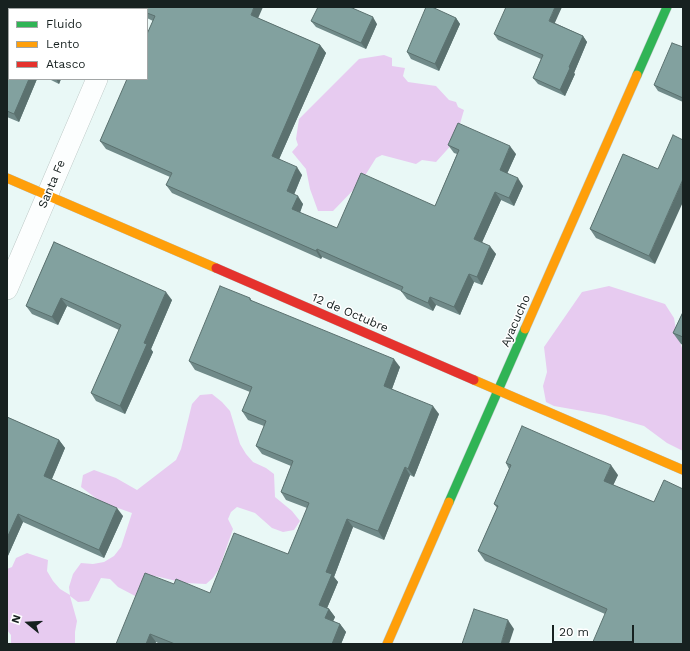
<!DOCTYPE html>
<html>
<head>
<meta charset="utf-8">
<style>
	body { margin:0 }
	#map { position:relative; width:690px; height:651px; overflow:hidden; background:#e9f8f6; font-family:"Work Sans",sans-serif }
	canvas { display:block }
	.frame { position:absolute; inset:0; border:8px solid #172120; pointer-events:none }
	.legend { position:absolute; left:8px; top:8px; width:140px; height:72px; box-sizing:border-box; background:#fff; border:1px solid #a2a6a6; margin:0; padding:5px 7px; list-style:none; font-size:12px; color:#172120 }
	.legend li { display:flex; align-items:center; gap:8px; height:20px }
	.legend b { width:20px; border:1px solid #a2a6a6 }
	.north { position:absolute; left:8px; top:603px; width:40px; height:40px; -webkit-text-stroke:3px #fff; paint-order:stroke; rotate:288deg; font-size:11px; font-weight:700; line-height:16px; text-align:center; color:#172120 }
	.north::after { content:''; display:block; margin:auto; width:14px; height:18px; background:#172120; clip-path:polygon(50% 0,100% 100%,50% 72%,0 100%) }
	.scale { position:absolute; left:552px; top:625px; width:82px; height:18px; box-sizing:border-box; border:2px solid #172120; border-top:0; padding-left:5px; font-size:12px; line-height:14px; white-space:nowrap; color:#172120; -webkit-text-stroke:3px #fff; paint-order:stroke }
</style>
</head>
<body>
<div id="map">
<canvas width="690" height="651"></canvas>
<div class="frame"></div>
<ul class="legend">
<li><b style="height:5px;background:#30b455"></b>Fluido</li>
<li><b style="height:5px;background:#ff9f0a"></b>Lento</li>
<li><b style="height:5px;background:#e5322d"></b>Atasco</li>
</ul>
<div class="north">N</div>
<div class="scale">20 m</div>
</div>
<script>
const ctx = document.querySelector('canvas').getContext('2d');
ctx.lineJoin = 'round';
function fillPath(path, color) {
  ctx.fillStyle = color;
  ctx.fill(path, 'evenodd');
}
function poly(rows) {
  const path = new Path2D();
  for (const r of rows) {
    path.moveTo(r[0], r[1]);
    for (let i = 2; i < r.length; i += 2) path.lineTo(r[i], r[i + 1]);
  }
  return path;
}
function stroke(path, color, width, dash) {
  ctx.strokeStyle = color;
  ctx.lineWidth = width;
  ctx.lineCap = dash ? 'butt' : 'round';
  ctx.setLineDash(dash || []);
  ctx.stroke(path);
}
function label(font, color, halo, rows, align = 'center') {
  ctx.font = font + ' "Work Sans",sans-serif';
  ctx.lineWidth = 3;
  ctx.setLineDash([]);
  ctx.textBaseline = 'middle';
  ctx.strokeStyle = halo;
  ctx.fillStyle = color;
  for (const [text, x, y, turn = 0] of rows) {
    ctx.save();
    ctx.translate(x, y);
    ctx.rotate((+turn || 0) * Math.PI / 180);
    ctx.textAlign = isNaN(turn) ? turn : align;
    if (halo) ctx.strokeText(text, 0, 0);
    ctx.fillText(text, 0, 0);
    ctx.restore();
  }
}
const forest = poly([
	[384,55,392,58,392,66,405,68,403,76,408,82,436,86,449,100,456,102,458,107,464,110,455,141,436,162,422,160,416,164,382,155,376,158,361,182,333,211,318,211,310,189,306,169,292,152,298,145,296,139,299,119,359,59],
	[609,286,665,304,674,318,676,330,683,351,683,451,667,443,644,426,605,415,554,406,546,402,543,386,547,372,544,347,582,292],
	[212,394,222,402,230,411,240,444,246,454,253,462,266,468,274,474,275,497,292,511,300,521,294,530,283,532,272,528,255,513,237,507,231,512,228,519,233,529,219,569,213,578,206,584,185,583,155,576,146,580,139,598,118,587,110,579,101,578,89,601,78,602,70,596,77,621,75,632,75,644,11,644,11,635,7,630,7,569,12,567,16,558,27,553,48,560,47,571,53,581,60,589,70,595,69,587,73,574,81,563,93,564,104,562,114,556,121,547,132,513,101,502,81,487,83,475,94,470,116,478,137,490,176,460,181,449,192,404,200,395]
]);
const street = poly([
	[127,9,128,7],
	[7,289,97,79]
]);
const fast = poly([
	[637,75,667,7],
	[449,502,525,329]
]);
const slow = poly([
	[7,178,216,268],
	[525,329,637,75],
	[474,380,683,470],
	[387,644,449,502]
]);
const jam = poly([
	[216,268,474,380]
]);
const wall = poly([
	[135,8,258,18,320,45,326,53,279,159,302,175,294,195,303,204,300,213,337,228,435,206,457,154,454,153,448,145,516,154,507,174,523,186,514,206,501,200,482,242,496,254,482,285,474,282,460,315,436,305,433,311,407,299,401,291,322,257,321,259,172,193,166,185,170,177,106,149,100,141,153,21,147,18,147,9,136,9],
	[456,18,460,24,439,71,411,59,407,52],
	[311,21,377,24,366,49,316,27],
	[555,23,583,36,587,42,574,73,575,74,565,96,538,84,533,78,541,59,498,40,494,34],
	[7,39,9,79,37,79,19,122,7,117],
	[683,47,683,102,658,91,654,85],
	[49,79,61,79,59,84],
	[623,154,655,264,596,238,590,229],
	[54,242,172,300,151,349,153,352,125,414,96,401,91,393,119,330,67,306,58,325,32,314,26,306],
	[250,298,252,301,400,367,392,389,439,414,414,477,410,475,384,540,353,527,334,577,338,582,327,608,329,609,335,617,333,621,340,624,346,632,341,644,160,644,156,642,155,644,116,644,174,584,210,593,288,554,307,508,286,500,281,492,291,466,262,454,256,446,264,426,248,420,242,411,250,392,195,370,189,361],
	[683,312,683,345,681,344,673,333],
	[7,417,59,440,65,448,52,479,123,516,104,558,23,522,7,558],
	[506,463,618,475,613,485,654,502,605,614,485,561,478,551,497,508,494,504,509,469]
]);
const shadedWall = poly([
	[71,7,80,7,79,9,70,9],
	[254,7,263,7,256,23,251,15],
	[555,7,562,7,553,27,549,21],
	[373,17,377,24,366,49,361,43],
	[456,18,460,24,439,71,435,64],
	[583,36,587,42,574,73,575,74,565,96,560,90,569,67],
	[320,45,326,53,277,164,272,156],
	[29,79,37,79,19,122,14,114],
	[56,79,61,79,59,84],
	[510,146,516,154,505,178,500,170],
	[297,167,302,175,292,199,287,191],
	[518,178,523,186,514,206,509,198],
	[683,179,683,202,655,264,649,256],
	[495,192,501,200,480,247,474,239],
	[298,196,303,204,298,217,292,209],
	[490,246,496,254,482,285,477,277],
	[317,249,322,257,321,259,316,251],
	[469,274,474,282,460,315,454,307],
	[166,292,172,300,151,349,153,352,125,414,120,406,144,343],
	[430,297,436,305,433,311,428,303],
	[61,298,67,306,58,325,52,317],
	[394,359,400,367,390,394,384,386],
	[433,406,439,414,414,477,408,469],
	[59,440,65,448,50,483,44,476],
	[611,465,618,475,611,490,604,481],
	[405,467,410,475,384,540,378,531],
	[117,508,123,516,104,558,99,550],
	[18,514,23,522,7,558,7,538],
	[347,519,353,527,334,577,338,582,325,613,319,605,326,572],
	[329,609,335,617,331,626,325,618],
	[508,620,514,629,509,644,501,644],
	[340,624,346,632,341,644,332,644],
	[150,634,156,642,155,644,146,644]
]);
const building = poly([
	[26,7,71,7,70,9,26,9,26,7],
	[135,7,254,7,251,15,320,45,272,156,297,167,287,191,298,196,292,209,337,228,361,173,435,206,459,150,448,145,458,123,510,146,500,170,518,178,509,198,495,192,474,239,490,246,477,277,469,274,454,307,430,297,428,303,401,291,403,287,317,249,316,251,166,185,172,173,100,141,127,79,147,79,147,34,155,16,147,13,147,9,138,9,135,8,135,7],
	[318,7,350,7,373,17,361,43,311,21,318,7],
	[426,7,432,7,456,18,435,64,407,52,426,7],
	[506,7,555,7,549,21,583,36,569,67,570,68,560,90,533,78,543,55,494,34,506,7],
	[7,39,9,40,9,79,29,79,14,114,7,111,7,39],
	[672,43,683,47,683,98,654,85,672,43],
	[673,135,683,140,683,179,649,256,590,229,623,154,658,169,673,135],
	[54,242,166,292,144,343,147,344,120,406,91,393,121,325,61,298,52,317,26,306,54,242],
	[220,286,250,298,250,300,394,359,384,386,433,406,408,469,405,467,378,531,347,519,326,572,332,574,319,605,329,609,325,618,340,624,332,644,175,644,150,634,146,644,116,644,145,573,174,584,176,579,210,593,234,533,288,554,309,503,281,492,293,461,256,446,266,421,242,411,252,387,189,361,220,286],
	[683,312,683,337,673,333,683,312],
	[7,417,59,440,44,476,117,508,99,550,18,514,7,538,7,417],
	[522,426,611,465,604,481,654,502,664,480,683,489,683,644,592,644,607,609,478,551,498,506,494,504,511,465,506,463,522,426],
	[474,609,508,620,501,644,462,644,474,609]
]);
const streetNames = [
	["Santa Fe",52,184,-67],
	["12 de Octubre",350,313,23],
	["Ayacucho",516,321,-66]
];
fillPath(forest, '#e7cbf0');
stroke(street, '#bac6c4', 22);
stroke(fast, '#bac6c4', 10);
stroke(slow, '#bac6c4', 10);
stroke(jam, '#bac6c4', 10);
stroke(street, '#fcfefe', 21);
stroke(fast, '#30b455', 9);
stroke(slow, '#ff9f0a', 9);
stroke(jam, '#e5322d', 9);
fillPath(wall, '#708a89');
fillPath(shadedWall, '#5b716f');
fillPath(building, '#82a19f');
stroke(building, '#5b716f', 1);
label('12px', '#172120', '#fff', streetNames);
</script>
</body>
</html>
